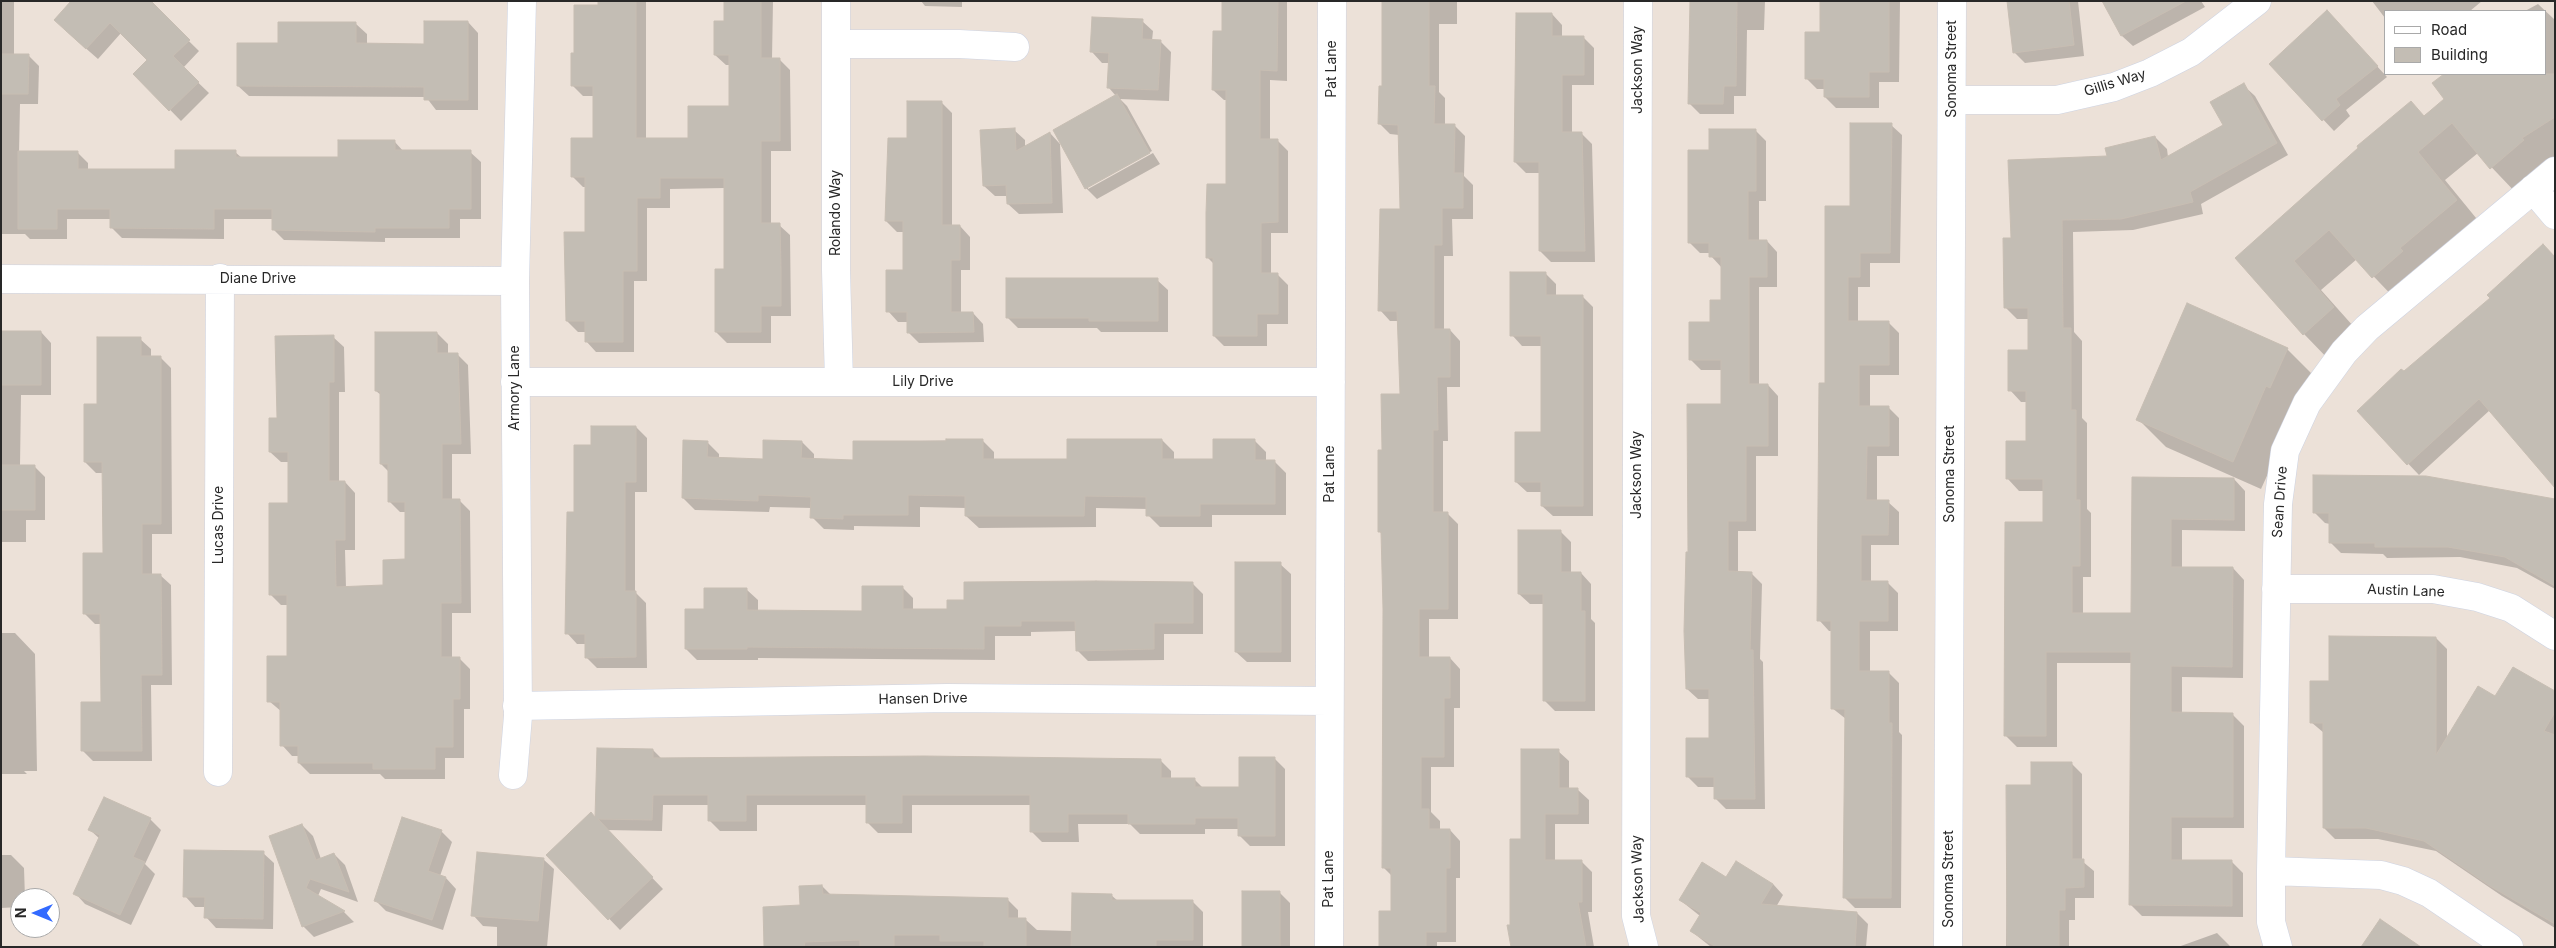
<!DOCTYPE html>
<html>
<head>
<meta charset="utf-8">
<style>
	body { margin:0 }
	#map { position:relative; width:2556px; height:948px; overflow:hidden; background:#ece1d8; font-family:Inter,sans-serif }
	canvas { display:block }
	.frame { position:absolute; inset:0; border:2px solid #282828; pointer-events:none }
	.legend { position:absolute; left:2384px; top:10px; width:162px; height:65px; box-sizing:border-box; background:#fff; border:1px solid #a9a9a9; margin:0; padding:6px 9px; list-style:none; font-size:15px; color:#282828 }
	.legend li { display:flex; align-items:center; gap:10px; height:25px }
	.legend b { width:25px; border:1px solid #a9a9a9 }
	.north { position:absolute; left:10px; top:888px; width:50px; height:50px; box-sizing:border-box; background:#fff; border:1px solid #a9a9a9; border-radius:50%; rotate:270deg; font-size:14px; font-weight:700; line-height:20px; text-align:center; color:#282828 }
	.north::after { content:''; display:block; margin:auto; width:18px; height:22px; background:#326aff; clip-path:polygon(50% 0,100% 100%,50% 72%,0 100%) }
</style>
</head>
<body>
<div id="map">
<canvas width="2556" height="948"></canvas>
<div class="frame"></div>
<ul class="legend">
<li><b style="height:6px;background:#fff"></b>Road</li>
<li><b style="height:14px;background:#c3bdb4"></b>Building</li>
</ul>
<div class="north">N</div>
</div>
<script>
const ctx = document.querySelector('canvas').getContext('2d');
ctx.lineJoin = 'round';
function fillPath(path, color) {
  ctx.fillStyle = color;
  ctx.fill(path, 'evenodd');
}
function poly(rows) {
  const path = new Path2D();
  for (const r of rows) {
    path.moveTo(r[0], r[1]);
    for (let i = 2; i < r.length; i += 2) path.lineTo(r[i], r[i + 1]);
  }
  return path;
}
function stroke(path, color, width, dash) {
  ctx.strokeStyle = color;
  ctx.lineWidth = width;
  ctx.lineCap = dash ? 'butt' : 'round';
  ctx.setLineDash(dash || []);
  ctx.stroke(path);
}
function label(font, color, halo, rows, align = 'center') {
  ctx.font = font + ' Inter,sans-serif';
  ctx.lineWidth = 4;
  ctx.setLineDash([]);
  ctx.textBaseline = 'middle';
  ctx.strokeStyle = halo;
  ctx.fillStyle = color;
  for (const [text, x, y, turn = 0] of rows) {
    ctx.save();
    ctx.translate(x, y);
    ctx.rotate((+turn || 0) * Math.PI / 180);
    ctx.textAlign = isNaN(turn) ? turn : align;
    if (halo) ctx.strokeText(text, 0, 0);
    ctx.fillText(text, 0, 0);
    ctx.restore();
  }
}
const shadow = poly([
	[1,1,14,1,14,55,28,55,39,66,38,104,20,104,19,153,78,153,88,163,88,170,176,170,235,152,242,158,339,158,394,141,404,152,470,152,481,162,481,219,460,219,460,238,385,238,385,242,284,240,273,229,273,219,224,219,224,239,122,238,111,227,111,219,67,219,67,239,30,239,25,234,1,234],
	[148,1,199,51,183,68,209,93,181,121,135,74,148,60,121,33,98,59,66,31],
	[599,1,646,1,646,140,690,140,730,107,730,65,726,65,715,55,725,22,725,1,773,1,772,59,779,59,790,70,791,151,771,151,771,225,779,225,790,235,791,316,771,316,771,343,727,343,716,332,725,270,725,188,670,189,670,208,647,208,647,281,634,281,634,352,596,352,586,341,586,332,578,332,567,321,586,233,586,187,583,187,572,176,594,140,594,96,583,96,572,85,575,54,599,6],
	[921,1,962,1,962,7,925,6],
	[1223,1,1287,1,1287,81,1270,80,1270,140,1277,140,1288,151,1288,233,1271,233,1271,274,1277,274,1288,285,1288,324,1267,324,1267,346,1224,346,1214,336,1214,264,1208,258,1227,186,1227,100,1224,100,1213,90,1223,32],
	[1383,1,1457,2,1457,24,1439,24,1439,92,1445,98,1445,125,1454,125,1465,136,1464,176,1473,185,1473,219,1452,219,1453,256,1444,256,1444,330,1450,330,1460,341,1460,387,1447,387,1448,441,1443,441,1443,513,1447,513,1458,524,1458,619,1429,619,1429,658,1450,658,1460,669,1460,708,1454,708,1454,767,1431,767,1431,812,1440,821,1440,830,1450,830,1460,841,1460,878,1456,878,1456,942,1437,942,1437,947,1380,947,1392,913,1392,876,1383,867,1384,609,1382,534,1379,531,1383,451,1401,395,1398,321,1390,321,1380,310,1402,210,1399,135,1390,134,1380,124,1383,87],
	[1557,1,1592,1,1592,2,1558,2],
	[1691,1,1765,1,1764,30,1747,30,1746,96,1734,96,1734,114,1700,114,1689,103],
	[1821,1,1900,1,1899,82,1879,82,1879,108,1836,108,1825,97,1825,89,1817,89,1806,78,1821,33],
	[2008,1,2078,1,2084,56,2025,63,2014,52],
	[2104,1,2201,1,2205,7,2133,46,2122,36],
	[2372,1,2482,1,2470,11,2385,11,2385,18],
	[2538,4,2555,20,2555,163,2519,196,2478,153,2445,180,2485,229,2401,305,2357,259,2321,290,2362,336,2332,363,2304,334,2237,258,2446,99,2434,83,2446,74,2545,74,2545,11,2525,11],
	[1552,14,1562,25,1562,37,1583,37,1594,48,1594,85,1572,85,1572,133,1581,133,1592,144,1595,262,1551,262,1540,251,1540,173,1526,173,1515,162],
	[1142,21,1153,31,1152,41,1160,41,1171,52,1169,101,1120,99,1127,106,1152,151,1088,186,1088,189,1153,153,1160,164,1097,199,1086,188,1116,96,1109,88,1110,63,1102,63,1092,52],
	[468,22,478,33,478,110,436,110,426,97,249,96,238,86,279,44,356,24,367,34,367,44,426,45],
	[2337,23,2387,77,2346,110,2350,116,2334,131,2271,64],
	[2243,85,2255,96,2288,155,2201,204,2203,214,2133,230,2073,232,2074,332,2082,341,2082,418,2087,423,2087,509,2091,513,2091,577,2083,577,2083,614,2132,614,2133,479,2234,479,2245,491,2245,531,2182,530,2182,568,2233,568,2244,580,2243,678,2182,677,2182,714,2232,714,2244,726,2244,828,2182,828,2182,861,2231,861,2243,873,2243,917,2142,916,2131,905,2132,663,2057,663,2057,747,2017,747,2006,736,2044,524,2044,491,2019,491,2008,479,2027,442,2027,402,2021,402,2010,390,2030,351,2030,319,2017,319,2005,307,2012,239,2108,157,2155,137,2167,149,2168,157,2224,125],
	[941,102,952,113,952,226,960,226,970,237,970,270,961,270,961,313,973,313,983,324,984,342,919,343,908,332,908,322,898,322,888,311,905,272,905,232,897,232,886,221,909,140],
	[1891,125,1902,135,1900,263,1870,263,1870,287,1858,287,1858,322,1888,322,1899,333,1899,375,1870,375,1870,407,1888,407,1899,418,1899,456,1877,456,1877,501,1888,502,1899,512,1899,545,1871,545,1871,582,1887,582,1898,593,1898,631,1870,631,1870,672,1888,672,1899,683,1899,732,1902,735,1901,908,1855,908,1844,897,1846,719,1832,708,1832,631,1829,631,1819,620,1826,384,1851,208],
	[1014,130,1025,140,1025,147,1050,133,1060,144,1063,213,1019,214,1008,204,1008,196,995,196,984,186],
	[1755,130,1766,141,1766,201,1759,201,1759,241,1767,241,1777,252,1777,287,1759,287,1759,385,1768,385,1778,396,1778,456,1756,456,1756,531,1738,531,1738,573,1751,573,1762,584,1760,659,1763,662,1765,809,1726,809,1715,798,1715,787,1698,787,1687,776,1711,740,1711,699,1698,699,1687,689,1689,554,1722,405,1722,370,1701,370,1690,359,1722,301,1722,268,1711,256,1711,253,1700,253,1689,242,1711,152],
	[2543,245,2490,410,2419,475,2358,411,2492,298],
	[1545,273,1556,284,1556,296,1582,296,1593,307,1593,516,1553,516,1542,506,1542,492,1527,492,1516,482,1542,434,1542,346,1522,346,1512,335],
	[1157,280,1168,290,1168,332,1101,332,1097,328,1018,328,1007,317],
	[1,332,41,332,51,343,51,395,21,395,20,466,34,466,45,477,45,520,26,520,26,542,1,542],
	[437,333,448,344,448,354,457,354,468,365,471,454,452,454,452,500,459,500,470,511,471,613,452,613,452,658,459,658,470,669,470,709,464,709,464,758,445,758,445,779,385,779,380,774,310,774,299,763,299,756,292,756,282,745,282,712,269,701,288,657,288,605,281,605,270,594,289,504,289,462,281,462,270,452,278,419,333,337,344,347,345,392,339,392,339,482,345,482,355,493,355,550,345,550,346,588,384,587,406,561,406,512,400,512,389,501,389,472,381,464,381,395,376,391],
	[140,339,151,349,151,357,160,357,171,368,172,534,152,534,152,575,160,575,171,585,172,685,151,685,152,761,93,761,83,751,102,703,101,624,95,624,84,613,104,554,103,473,96,473,85,462,98,405],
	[2287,349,2315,377,2295,414,2261,489,2166,447,2138,419],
	[636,427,647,438,647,492,635,492,635,592,646,603,647,668,597,668,586,657,586,644,577,644,567,633,575,513,592,446],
	[982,440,994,452,994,460,1068,460,1162,440,1174,452,1174,460,1215,460,1254,440,1266,452,1266,461,1274,461,1286,473,1286,515,1212,515,1212,527,1160,527,1148,515,1148,509,1096,508,1096,527,979,528,966,516,966,508,920,507,920,527,854,526,854,530,824,529,812,517,812,508,770,507,769,512,695,510,683,498,707,442,719,454,719,459,764,460,802,442,814,454,814,460,854,461,854,442],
	[2555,500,2555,589,2517,568,2460,557,2387,558,2383,554,2341,553,2330,542,2330,524,2325,523,2314,512],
	[1560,531,1571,542,1571,573,1581,573,1591,584,1591,619,1595,623,1595,711,1555,711,1544,700,1544,604,1530,604,1519,594],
	[1280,564,1291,574,1291,662,1247,662,1236,652],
	[1192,583,1203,594,1203,634,1164,634,1164,660,1088,661,1077,650,1076,631,1031,632,1031,636,995,636,995,660,758,658,758,660,697,660,686,649,706,610,747,590,758,600,758,611,863,613,902,587,913,598,913,610,949,610],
	[1,633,15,633,35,654,37,771,24,771,27,774,1,774],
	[2436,638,2447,649,2447,741,2496,698,2555,693,2555,928,2502,896,2436,851,2378,839,2335,839,2324,828,2324,733,2311,722,2331,682],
	[653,750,662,759,1160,760,1171,771,1171,780,1195,780,1203,788,1241,788,1274,758,1285,769,1285,846,1250,846,1240,836,1240,829,1205,829,1205,834,1140,834,1130,824,1078,824,1079,842,1042,842,1032,832,1032,805,912,805,912,833,878,833,868,823,868,805,757,805,757,831,720,831,710,821,710,805,663,805,662,831,606,830,663,889,620,930,548,855,597,819],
	[1558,751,1569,761,1569,790,1578,790,1589,800,1589,824,1555,824,1555,861,1581,861,1592,872,1592,912,1588,912,1594,947,1512,947,1511,926,1522,840],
	[2072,764,2082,774,2082,861,2094,871,2094,898,2075,898,2075,920,2069,920,2069,947,2006,947,2008,786,2032,786],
	[150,819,161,830,145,864,155,874,131,925,85,904,75,893,100,839,90,830],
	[302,825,313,836,321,859,334,854,345,865,358,902,321,889,318,896,344,912,354,922,314,937,303,926],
	[441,831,452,842,440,876,446,878,456,889,443,930,386,911,375,900],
	[263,853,274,863,273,929,216,928,206,917,206,907,195,907,185,896],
	[1,855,11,855,24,868,25,898,20,898,20,907,1,908],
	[543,859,554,869,547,947,497,947,497,927,483,926,473,915],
	[1727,878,1773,884,1783,895,1776,907,1857,913,1868,924,1866,947,1711,947,1691,931,1700,916,1680,900],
	[822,886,832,896,1007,899,1018,910,1018,920,1026,920,1037,930,1072,931,1111,895,1118,901,1192,901,1203,912,1203,947,769,947,801,907],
	[1279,892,1290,903,1290,947,1243,947],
	[2217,933,2231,947,2178,947]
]);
const building = poly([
	[71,1,151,1,190,40,173,56,199,82,169,111,133,74,147,60,110,23,86,49,54,20,71,1],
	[598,1,636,1,636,138,688,138,688,106,729,106,729,55,714,55,714,21,724,21,724,1,761,1,761,58,780,58,780,141,761,141,761,223,780,223,781,269,781,306,761,306,761,332,715,332,715,269,724,269,724,178,660,178,660,198,637,198,637,271,623,271,623,342,585,342,585,321,566,321,564,232,585,232,585,177,571,177,571,138,593,138,593,86,571,86,571,53,574,53,574,5,598,5,598,1],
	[1222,1,1278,1,1277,71,1260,70,1260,139,1278,139,1278,222,1261,223,1261,273,1278,273,1278,314,1257,314,1257,336,1213,336,1213,258,1206,258,1206,213,1207,184,1226,184,1226,90,1212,90,1213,31,1222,31,1222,1],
	[1382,1,1429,1,1429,86,1435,86,1434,124,1455,124,1454,173,1463,173,1463,208,1442,208,1442,245,1434,245,1434,329,1450,329,1450,377,1437,377,1438,430,1433,430,1433,512,1448,512,1448,609,1419,609,1419,657,1450,657,1450,698,1444,698,1444,757,1421,757,1421,809,1429,809,1429,829,1450,829,1450,868,1446,868,1446,932,1426,932,1426,947,1379,947,1379,911,1391,911,1391,868,1382,868,1383,609,1381,532,1378,532,1378,450,1382,450,1381,394,1400,394,1397,311,1378,311,1380,209,1400,209,1398,125,1378,124,1379,86,1382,86,1382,1],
	[1690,1,1737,1,1736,86,1724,86,1723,104,1688,104,1690,1],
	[1820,1,1889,1,1889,72,1869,72,1869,97,1824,97,1824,79,1805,79,1805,32,1820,32,1820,1],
	[2007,1,2069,1,2074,45,2013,53,2007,1],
	[2102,1,2186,1,2121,36,2102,1],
	[2327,10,2378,66,2336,99,2340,105,2322,121,2269,64,2327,10],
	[1516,13,1552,13,1552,36,1584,36,1584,75,1562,75,1562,132,1582,132,1585,251,1539,251,1539,162,1514,162,1516,13],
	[1092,17,1143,19,1142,39,1161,40,1158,90,1107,88,1109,53,1090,52,1092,17],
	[424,21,468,21,468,100,424,100,424,87,237,86,237,43,278,43,278,22,356,22,356,43,424,44,424,21],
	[1,54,29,54,28,94,1,94,1,54],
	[2444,74,2555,74,2555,117,2522,138,2524,140,2490,169,2452,123,2418,152,2457,200,2400,248,2403,251,2372,278,2329,230,2294,261,2334,307,2303,335,2235,258,2358,148,2357,146,2411,101,2424,116,2444,99,2432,83,2444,74],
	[2244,83,2277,143,2190,192,2193,202,2121,219,2062,220,2063,328,2071,328,2071,410,2076,410,2076,500,2080,500,2080,566,2072,566,2072,613,2131,613,2132,477,2234,478,2234,520,2171,519,2171,567,2233,567,2232,667,2171,666,2171,712,2233,713,2233,817,2171,817,2171,860,2232,860,2232,906,2129,905,2131,652,2046,652,2046,736,2004,736,2005,522,2043,522,2043,479,2006,479,2006,441,2026,441,2026,391,2008,391,2008,350,2028,350,2028,308,2004,308,2003,238,2011,238,2008,160,2107,156,2105,148,2155,136,2161,160,2223,125,2210,102,2244,83],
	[1117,94,1150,153,1085,189,1053,130,1117,94],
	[907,101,942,101,942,225,960,225,960,260,951,260,951,312,973,312,974,332,907,333,907,312,886,312,886,270,903,270,903,221,885,221,888,138,907,138,907,101],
	[1850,123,1892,123,1890,253,1860,253,1860,277,1848,277,1848,321,1889,321,1889,365,1859,365,1859,406,1889,406,1889,446,1867,446,1866,500,1889,500,1888,535,1861,535,1861,581,1888,581,1888,621,1859,621,1859,671,1889,671,1889,723,1892,723,1891,898,1843,898,1845,709,1831,709,1831,621,1817,621,1819,383,1825,383,1825,206,1850,206,1850,123],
	[1015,128,1016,151,1050,132,1052,203,1007,204,1006,185,983,186,980,130,1015,128],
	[1709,129,1756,129,1756,191,1748,191,1748,240,1767,240,1767,277,1749,277,1749,384,1768,384,1768,446,1746,446,1746,521,1728,521,1728,571,1752,572,1750,650,1753,650,1755,799,1714,799,1714,777,1686,777,1686,738,1709,738,1709,689,1686,689,1684,631,1686,552,1688,552,1687,404,1721,404,1721,360,1689,360,1689,322,1710,322,1710,300,1721,300,1721,257,1709,257,1709,243,1688,243,1688,150,1709,150,1709,129],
	[338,140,395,140,395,150,471,150,471,209,449,209,449,228,375,228,375,232,272,230,272,209,214,209,214,229,110,228,110,209,57,209,57,229,18,229,18,151,78,151,78,169,175,169,175,150,236,150,236,157,338,157,338,140],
	[2543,244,2555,257,2555,488,2479,399,2407,465,2357,411,2401,369,2404,371,2490,298,2487,295,2543,244],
	[1510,272,1546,272,1546,295,1583,295,1583,506,1541,506,1541,482,1515,482,1515,432,1541,432,1541,336,1510,336,1510,272],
	[1006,278,1158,278,1158,321,1089,321,1089,318,1006,318,1006,278],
	[2187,303,2288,348,2270,388,2266,386,2233,462,2136,420,2187,303],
	[1,331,41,331,41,385,1,385,1,331],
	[375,332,437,332,437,353,458,353,461,444,442,444,442,499,460,499,461,603,441,603,441,657,460,657,460,699,453,699,453,747,435,747,435,769,373,769,373,763,298,763,298,746,280,746,280,702,267,702,267,656,287,656,287,595,269,595,269,503,288,503,288,452,269,452,269,418,277,418,275,336,334,335,334,382,329,382,329,481,345,481,345,540,335,540,336,587,383,585,383,560,405,559,405,502,388,502,388,464,380,464,380,391,375,391,375,332],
	[97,337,141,337,141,356,161,356,161,524,142,524,142,574,161,574,162,675,141,675,142,751,81,751,81,702,101,702,100,614,83,614,83,553,103,553,102,462,84,462,84,404,97,404,97,337],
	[591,426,636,426,636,482,625,482,625,591,636,591,636,657,585,658,585,634,565,634,567,512,574,512,574,445,591,445,591,426],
	[946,439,983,439,983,459,1067,459,1067,439,1162,439,1162,459,1213,459,1213,439,1255,439,1255,460,1275,460,1275,504,1200,504,1200,516,1146,516,1146,497,1085,496,1084,516,965,516,965,496,908,495,908,515,843,515,843,519,810,518,811,497,758,495,758,501,682,498,683,440,708,441,707,457,763,459,763,440,802,441,801,458,853,460,853,441,946,441,946,439],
	[1,465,35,465,35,510,1,510,1,465],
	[2313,475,2426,476,2555,499,2555,586,2505,557,2448,547,2375,547,2375,543,2329,543,2329,513,2313,513,2313,475],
	[1518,530,1561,530,1561,572,1581,572,1581,611,1585,611,1585,701,1543,701,1543,594,1518,594,1518,530],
	[1235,562,1281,562,1281,652,1235,652,1235,562],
	[1096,581,1193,582,1193,623,1154,623,1154,649,1076,651,1075,621,1021,621,1021,626,984,626,984,649,747,647,747,649,685,649,685,609,704,609,704,588,747,588,747,610,862,611,862,586,903,586,903,609,947,609,947,600,964,600,964,582,1096,581],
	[2329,636,2436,637,2436,755,2478,686,2495,696,2513,667,2555,691,2555,712,2544,731,2555,735,2555,924,2490,886,2424,841,2366,828,2323,828,2323,723,2310,723,2310,681,2329,681,2329,636],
	[597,748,653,749,653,758,924,756,1161,759,1161,778,1195,778,1195,787,1239,787,1239,757,1275,757,1275,836,1238,836,1238,818,1195,818,1195,824,1128,824,1128,814,1068,814,1068,832,1030,832,1030,795,902,795,902,823,866,823,866,795,746,795,746,821,708,821,708,795,653,795,652,820,598,819,653,877,608,920,546,855,591,812,595,817,597,748],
	[1521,749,1559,749,1559,788,1578,788,1578,814,1545,814,1545,860,1582,860,1582,902,1578,902,1586,947,1511,947,1507,925,1510,925,1510,839,1521,839,1521,749],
	[2031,762,2072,762,2072,859,2084,859,2084,887,2065,888,2065,910,2059,910,2059,947,2007,947,2006,785,2031,785,2031,762],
	[104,797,151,818,133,857,145,862,120,915,73,894,100,835,88,830,104,797],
	[402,817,442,830,428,871,446,877,432,920,374,901,402,817],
	[302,824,316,860,334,853,349,892,310,879,306,888,345,911,302,927,269,836,302,824],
	[184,850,264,851,263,919,204,918,205,897,183,897,184,850],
	[477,852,544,858,538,921,471,916,477,852],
	[1736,861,1773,884,1761,904,1857,912,1855,947,1716,947,1690,931,1701,913,1679,900,1702,862,1726,877,1736,861],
	[822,885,823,894,1008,898,1008,918,1026,918,1026,947,984,947,984,941,940,941,940,935,894,935,894,947,860,947,860,940,805,942,804,947,764,947,763,907,800,905,799,886,822,885],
	[1242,891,1280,891,1280,947,1242,947,1242,891],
	[1072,893,1112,894,1112,900,1193,900,1193,940,1156,940,1156,947,1071,947,1072,893],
	[2380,919,2421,947,2361,947,2380,919]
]);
const minor = poly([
	[836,1,836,270,839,382],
	[1638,1,1636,916,1644,947],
	[836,44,959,44,1015,47],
	[1952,100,2057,100,2114,87,2150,73,2191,52,2257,1],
	[2533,189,2555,215],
	[1,279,515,281],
	[515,382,1331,382],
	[2276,589,2433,589,2477,597,2511,608,2555,636],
	[517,706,947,698,1329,701],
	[218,772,220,278],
	[513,775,518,716,515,281,522,1],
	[2271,871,2381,875,2403,881,2429,893,2509,947],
	[1329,947,1332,1],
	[1948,947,1952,1],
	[2278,947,2271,922,2271,871,2278,504,2285,451,2307,403,2344,352,2367,328,2555,171]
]);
const streetNames = [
	["Pat Lane",1332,69,-90],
	["Sonoma Street",1952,69,-90],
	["Jackson Way",1638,70,-90],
	["Gillis Way",2115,83,-17],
	["Rolando Way",836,213,-90],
	["Diane Drive",258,279],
	["Lily Drive",923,382],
	["Armory Lane",515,388,-90],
	["Pat Lane",1330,474,-90],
	["Sonoma Street",1950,474,-90],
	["Jackson Way",1637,475,-90],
	["Sean Drive",2280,502,-86],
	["Lucas Drive",219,525,-90],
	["Austin Lane",2406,591,2],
	["Hansen Drive",923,699,-1],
	["Pat Lane",1329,879,-90],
	["Jackson Way",1638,879,-92],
	["Sonoma Street",1949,879,-90]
];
fillPath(shadow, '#0003');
fillPath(building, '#c3bdb4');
stroke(building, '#c7bdb2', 1);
stroke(minor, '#cdd3e2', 29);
stroke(minor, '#fff', 28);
label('14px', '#282828', '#fff', streetNames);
</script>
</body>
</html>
